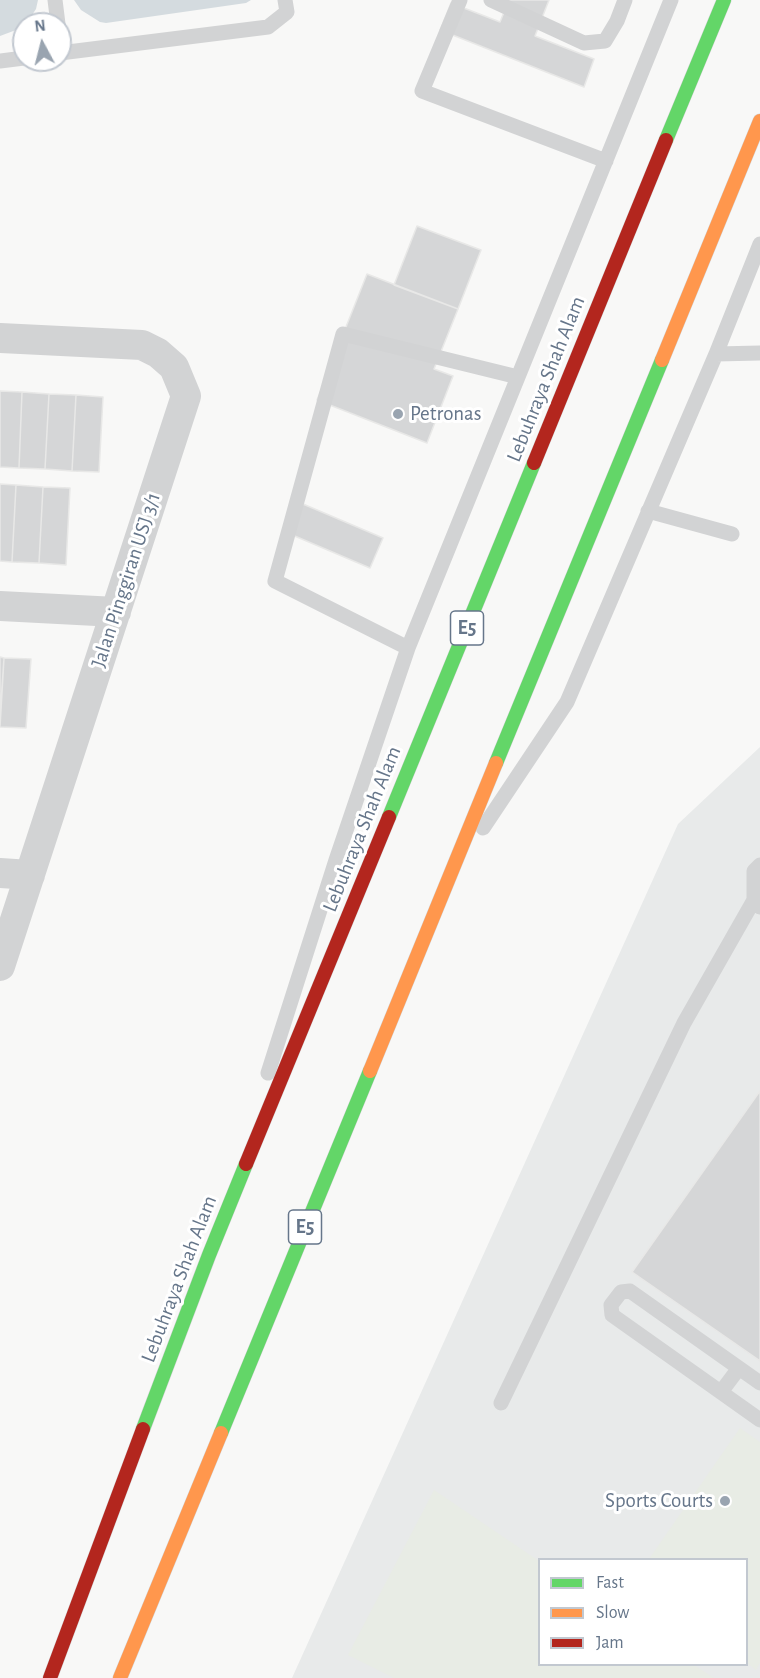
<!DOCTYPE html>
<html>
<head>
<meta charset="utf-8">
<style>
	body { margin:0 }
	#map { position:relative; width:760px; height:1678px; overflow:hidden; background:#f8f8f7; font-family:"Alegreya Sans",sans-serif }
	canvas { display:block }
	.legend { position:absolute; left:538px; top:1558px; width:210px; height:108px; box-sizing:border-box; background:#fff; border:2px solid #c2c8d0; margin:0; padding:8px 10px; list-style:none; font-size:18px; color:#66768a }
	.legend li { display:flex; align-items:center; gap:12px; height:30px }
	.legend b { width:30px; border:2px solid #c2c8d0 }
	.north { position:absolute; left:12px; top:12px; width:60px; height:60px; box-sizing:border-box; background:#fff; border:2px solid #c2c8d0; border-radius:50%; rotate:353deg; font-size:16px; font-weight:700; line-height:24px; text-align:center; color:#66768a }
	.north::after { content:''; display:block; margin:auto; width:21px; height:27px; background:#99a4b0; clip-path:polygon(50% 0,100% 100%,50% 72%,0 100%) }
</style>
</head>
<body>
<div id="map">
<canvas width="760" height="1678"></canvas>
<ul class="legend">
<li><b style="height:8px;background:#63d668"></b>Fast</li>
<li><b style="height:8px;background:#ff974d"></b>Slow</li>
<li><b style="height:8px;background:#b3261e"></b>Jam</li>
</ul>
<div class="north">N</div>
</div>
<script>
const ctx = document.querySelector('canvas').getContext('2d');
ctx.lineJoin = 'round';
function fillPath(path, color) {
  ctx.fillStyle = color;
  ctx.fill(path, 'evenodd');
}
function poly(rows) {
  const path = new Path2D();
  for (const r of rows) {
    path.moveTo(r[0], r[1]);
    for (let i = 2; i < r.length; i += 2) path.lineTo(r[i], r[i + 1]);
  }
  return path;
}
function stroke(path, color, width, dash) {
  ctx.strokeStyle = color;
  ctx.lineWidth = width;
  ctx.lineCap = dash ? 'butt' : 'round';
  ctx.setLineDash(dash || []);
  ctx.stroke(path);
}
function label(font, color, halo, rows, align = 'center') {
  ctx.font = font + ' "Alegreya Sans",sans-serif';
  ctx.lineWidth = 6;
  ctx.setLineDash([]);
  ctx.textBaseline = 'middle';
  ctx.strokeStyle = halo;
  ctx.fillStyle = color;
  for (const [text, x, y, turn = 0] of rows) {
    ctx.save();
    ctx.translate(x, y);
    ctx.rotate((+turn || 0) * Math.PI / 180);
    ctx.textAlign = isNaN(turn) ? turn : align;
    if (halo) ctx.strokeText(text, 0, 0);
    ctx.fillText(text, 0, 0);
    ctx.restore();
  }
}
const built = poly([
	[760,747,760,1678,292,1678,678,824],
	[540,1560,746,1560,746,1664,540,1664]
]);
const green = poly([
	[740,1428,760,1442,760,1663,756,1670,747,1663,746,1560,649,1559],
	[434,1490,539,1561,540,1664,694,1665,714,1678,394,1678,348,1655]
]);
const water = poly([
	[0,0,38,0,36,9,28,21,16,30,0,36],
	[74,0,251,0,246,3,106,23,100,22,81,10]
]);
const building = poly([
	[509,0,549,0,535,36,594,59,584,87,440,30,451,3,500,22,509,0],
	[417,226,481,250,458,309,394,285,417,226],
	[367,274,458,309,434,369,453,376,427,443,317,400,367,274],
	[0,391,22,392,19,468,0,467,0,391],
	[22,392,49,394,45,469,19,468,22,392],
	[49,394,76,395,72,471,45,469,49,394],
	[76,395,103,397,99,472,72,471,76,395],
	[0,484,16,485,12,562,0,561,0,484],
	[16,485,43,487,39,563,12,562,16,485],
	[43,487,70,488,66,565,39,563,43,487],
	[303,504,383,538,370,568,290,534,303,504],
	[0,657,4,658,0,717,0,657],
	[4,658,31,659,26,728,0,727,4,658],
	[760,1091,760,1361,632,1272,760,1091]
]);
const lane = poly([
	[55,0,58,24],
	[460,0,422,91,606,161],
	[491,0,584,43,605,41,617,21,625,0],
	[60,53,268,27,287,12,285,0],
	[0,61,24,58],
	[716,354,760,353],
	[648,511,732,534],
	[408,648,275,581,343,334,518,377],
	[483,828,567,702,716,354,760,244],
	[760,865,754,871,754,900,760,907],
	[268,1073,336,860,408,648,671,0],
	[760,1383,630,1291,621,1292,611,1305,612,1315,760,1420],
	[721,1392,739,1368],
	[501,1403,684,1023,754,900]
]);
const street = poly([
	[0,338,142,345,158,353,174,367,186,396,0,966],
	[0,606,116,612],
	[0,873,30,875]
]);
const fast = poly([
	[666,140,724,0],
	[496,763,662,360],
	[389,817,534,463],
	[143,1429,209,1255,246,1164],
	[221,1433,370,1071]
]);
const slow = poly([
	[662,360,760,121],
	[370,1071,496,763],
	[120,1678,221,1433]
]);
const jam = poly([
	[534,463,666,140],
	[246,1164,389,817],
	[50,1678,143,1429]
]);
const markers = [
	[398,414,6,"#99a4b0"],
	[725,1501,6,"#99a4b0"]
];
const shields = [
	[467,628,33],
	[305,1227,33]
];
const shieldNames = [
	["E5",467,628],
	["E5",305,1227]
];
const streetNames = [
	["Lebuhraya Shah Alam",546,379,-68],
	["Jalan Pinggiran USJ 3/1",126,580,-72],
	["Lebuhraya Shah Alam",362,829,-68],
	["Lebuhraya Shah Alam",179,1279,-69]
];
const poiNames = [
	["Petronas",410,414],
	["Sports Courts",713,1501,"right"]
];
fillPath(built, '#e8eaea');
fillPath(green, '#e8ece5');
fillPath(water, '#d4dbdf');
fillPath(building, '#d5d6d7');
stroke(building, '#e8e8e7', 1.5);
stroke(fast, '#d3d4d6', 15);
stroke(slow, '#d3d4d6', 15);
stroke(jam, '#d3d4d6', 15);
stroke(lane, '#d2d3d4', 15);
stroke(street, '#d2d3d4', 30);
stroke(fast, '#63d668', 14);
stroke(slow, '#ff974d', 14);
stroke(jam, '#b3261e', 14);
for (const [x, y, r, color] of markers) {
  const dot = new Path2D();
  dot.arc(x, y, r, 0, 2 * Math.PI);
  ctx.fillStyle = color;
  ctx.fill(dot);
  stroke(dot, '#fff', 2);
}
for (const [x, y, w] of shields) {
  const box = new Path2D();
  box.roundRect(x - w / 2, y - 17, w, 34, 4.5);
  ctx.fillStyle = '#fff';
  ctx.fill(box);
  stroke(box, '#66768a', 1.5);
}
label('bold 20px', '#66768a', null, shieldNames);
label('21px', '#66768a', '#fff', streetNames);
label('21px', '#66768a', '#fff', poiNames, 'left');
</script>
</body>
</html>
